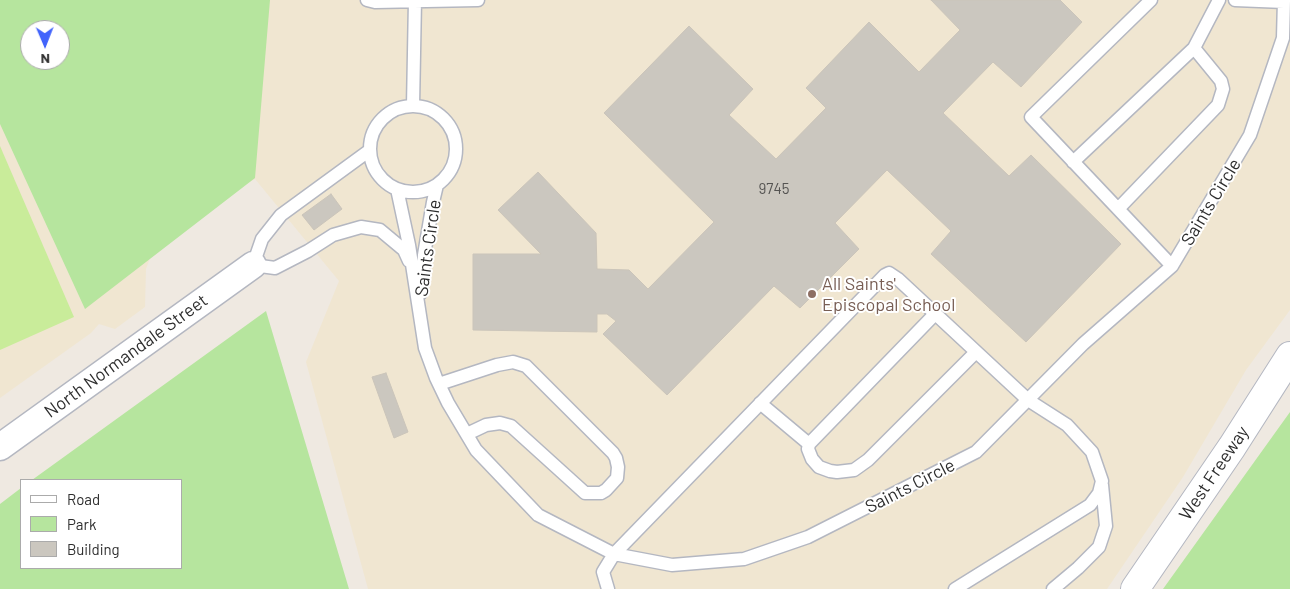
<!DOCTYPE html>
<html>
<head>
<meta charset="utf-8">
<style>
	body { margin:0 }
	#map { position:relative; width:1290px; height:589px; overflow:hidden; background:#efe9e1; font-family:Barlow,sans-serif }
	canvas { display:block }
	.legend { position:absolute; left:20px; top:479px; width:162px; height:90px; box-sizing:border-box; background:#fff; border:1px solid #ababab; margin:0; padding:6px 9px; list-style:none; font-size:15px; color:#2e2e2e }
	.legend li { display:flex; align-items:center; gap:10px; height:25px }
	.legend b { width:25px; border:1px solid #ababab }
	.north { position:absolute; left:20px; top:20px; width:50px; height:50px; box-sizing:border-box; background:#fff; border:1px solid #ababab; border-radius:50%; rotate:179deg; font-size:14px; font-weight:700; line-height:20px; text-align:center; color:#2e2e2e }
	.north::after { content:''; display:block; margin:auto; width:18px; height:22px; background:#4264fb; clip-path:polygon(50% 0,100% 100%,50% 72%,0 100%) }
</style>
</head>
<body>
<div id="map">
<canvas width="1290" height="589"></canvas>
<ul class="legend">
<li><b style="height:6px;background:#fff"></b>Road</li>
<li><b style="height:14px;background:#b6e59e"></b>Park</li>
<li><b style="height:14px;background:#cbc7bf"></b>Building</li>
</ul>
<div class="north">N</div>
</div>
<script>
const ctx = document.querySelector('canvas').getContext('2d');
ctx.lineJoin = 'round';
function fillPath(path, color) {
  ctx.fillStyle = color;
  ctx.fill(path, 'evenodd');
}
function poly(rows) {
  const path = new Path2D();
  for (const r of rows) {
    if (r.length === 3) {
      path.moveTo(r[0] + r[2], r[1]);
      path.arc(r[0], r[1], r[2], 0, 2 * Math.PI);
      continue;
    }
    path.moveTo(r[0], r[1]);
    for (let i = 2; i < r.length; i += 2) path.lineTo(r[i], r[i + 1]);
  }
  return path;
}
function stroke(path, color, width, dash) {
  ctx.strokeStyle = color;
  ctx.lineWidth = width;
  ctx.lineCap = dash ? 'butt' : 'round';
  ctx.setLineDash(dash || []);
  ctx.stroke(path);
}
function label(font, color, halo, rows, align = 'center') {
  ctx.font = font + ' Barlow,sans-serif';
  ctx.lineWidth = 4;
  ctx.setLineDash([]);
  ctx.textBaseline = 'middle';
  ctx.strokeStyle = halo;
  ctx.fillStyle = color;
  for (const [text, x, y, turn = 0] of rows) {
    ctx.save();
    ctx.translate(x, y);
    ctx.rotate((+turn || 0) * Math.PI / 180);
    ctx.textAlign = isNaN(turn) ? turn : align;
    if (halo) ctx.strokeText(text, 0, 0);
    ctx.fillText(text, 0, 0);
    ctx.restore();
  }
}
const education = poly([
	[0,0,1290,0,1290,310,1246,370,1183,477,1107,589,368,589,306,362,339,281,255,179,213,203,153,250,146,269,145,307,115,329,99,324,91,333,0,398],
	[30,30,60,30,60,60,30,60]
]);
const green = poly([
	[0,0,270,0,255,178,85,309,0,124],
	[30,30,60,30,60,60,30,60],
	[266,311,349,589,0,589,0,504,21,488,21,568,181,568,181,480,32,480],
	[1290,412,1290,589,1163,589]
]);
const pitch = poly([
	[0,146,74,317,0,350]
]);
const building = poly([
	[931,0,1060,0,1082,22,1021,87,993,62,943,113,1009,176,1031,155,1121,244,1026,342,931,254,951,231,887,170,835,223,859,249,800,308,774,286,667,395,603,334,616,321,607,314,597,314,597,332,473,330,473,254,541,254,498,210,538,172,596,233,597,269,629,270,648,289,714,222,604,113,689,26,753,89,729,115,776,159,826,108,806,88,869,22,919,72,960,30,931,0],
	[331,194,342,209,314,230,302,215,331,194],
	[386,373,408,432,394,438,372,377,386,373]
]);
const service = poly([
	[367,0,375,2,478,0],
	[1151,0,1031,117,1172,266],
	[1235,0,1284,2],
	[413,106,415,0],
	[413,149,43],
	[370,150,281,215,262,239,253,265,275,268,308,251,333,235,361,227,380,230,404,250,409,261],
	[1073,162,1194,48,1219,0],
	[397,189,409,245,425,348,436,378,448,403,476,450,538,515,614,554,672,565,744,559,808,537,976,452,1083,344,1172,266,1250,135,1283,38,1284,0],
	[1118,209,1218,105,1223,89,1221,81,1194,48],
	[421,293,424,255,433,202,437,185],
	[935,314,809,444,808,449,812,459,819,467,830,471,837,472,854,470,868,460,976,352],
	[439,384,497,365,513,362,526,366,613,453,616,458,618,467,617,478,606,490,601,493,585,493,511,426,500,423,486,425,467,434],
	[760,403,809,444],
	[608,589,603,572,614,554,885,275,889,273,898,279,1028,400,1067,425,1092,452,1102,481,1099,493,1090,505,955,589],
	[1053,589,1078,568,1099,547,1106,526,1102,485]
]);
const minor = poly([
	[0,447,253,265]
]);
const secondary = poly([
	[1135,589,1232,447,1290,356]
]);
const markers = [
	[812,294,5,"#8d6e63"]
];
const numberNames = [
	["9745",774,189]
];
const streetNames = [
	["Saints Circle",1211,202,-59],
	["Saints Circle",428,248,-82],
	["North Normandale Street",126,356,-36],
	["West Freeway",1214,473,-56],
	["Saints Circle",910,486,-27]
];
const educationNames = [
	["All Saints'",822,284],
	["Episcopal School",822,305]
];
fillPath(education, '#f0e6d1');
fillPath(green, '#b6e59e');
fillPath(pitch, '#c9ec9a');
fillPath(building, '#cbc7bf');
stroke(building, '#cbc5ba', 1);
stroke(service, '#b4b7c1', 15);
stroke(minor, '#b4b7c1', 29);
stroke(secondary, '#b4b7c1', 30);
stroke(service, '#fff', 12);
stroke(minor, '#fff', 26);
stroke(secondary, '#fff', 28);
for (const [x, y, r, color] of markers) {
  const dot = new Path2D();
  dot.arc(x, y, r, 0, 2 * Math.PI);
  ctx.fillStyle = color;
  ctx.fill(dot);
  stroke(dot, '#fff', 2);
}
label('15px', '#555452', null, numberNames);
label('18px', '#2e2e2e', '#fff', streetNames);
label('18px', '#785e54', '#fff', educationNames, 'left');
</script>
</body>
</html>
